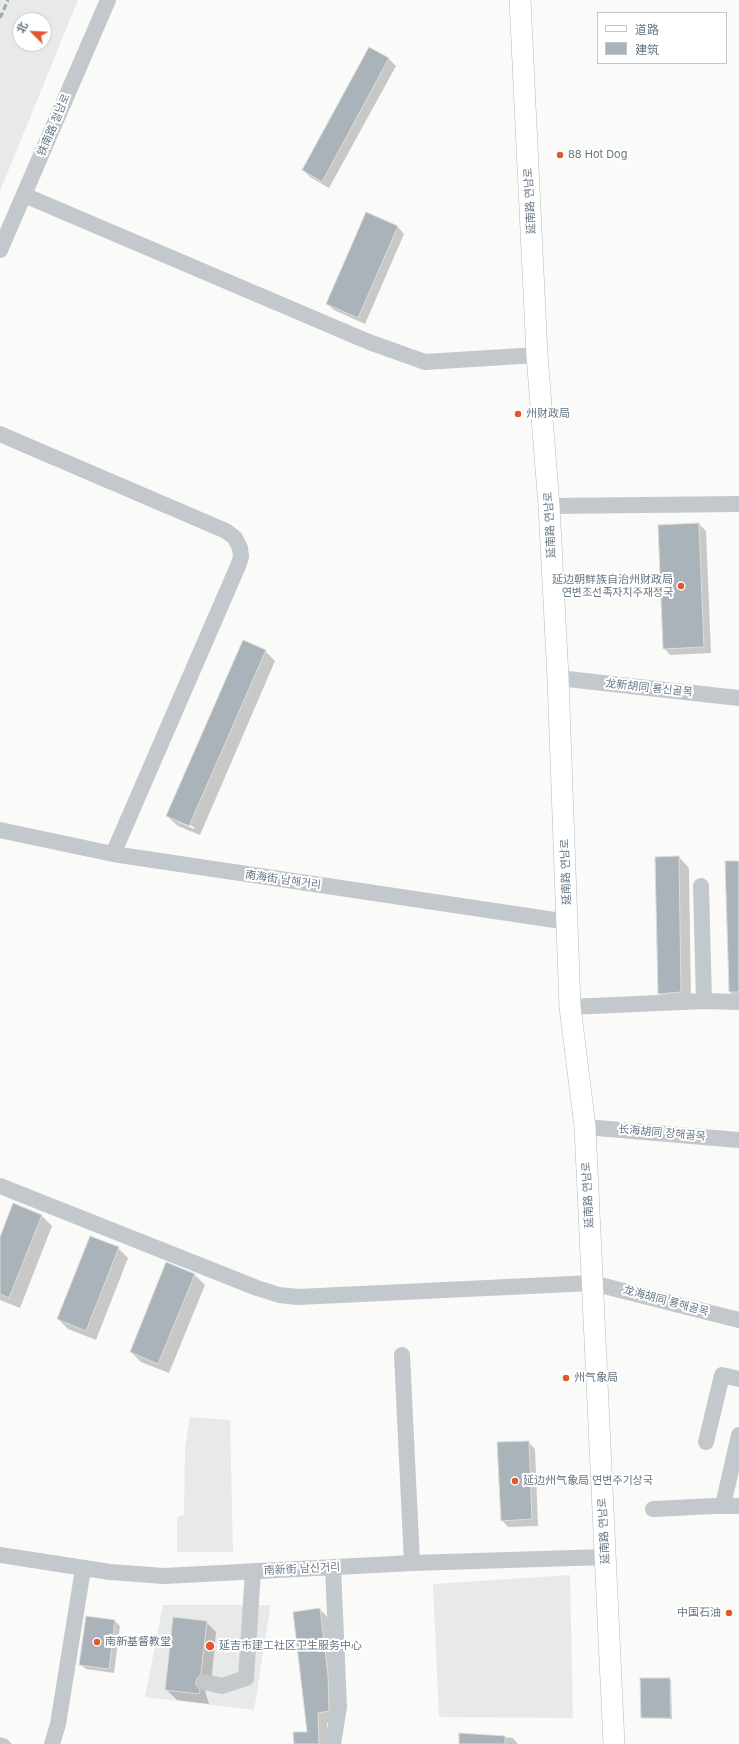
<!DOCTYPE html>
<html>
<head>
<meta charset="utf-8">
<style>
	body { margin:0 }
	#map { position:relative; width:739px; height:1744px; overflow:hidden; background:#fafaf8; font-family:Inter,"Noto Sans SC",sans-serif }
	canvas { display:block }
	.legend { position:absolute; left:597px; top:12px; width:130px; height:52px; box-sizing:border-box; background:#fff; border:1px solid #c1c8cd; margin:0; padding:5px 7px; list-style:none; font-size:12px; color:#657683 }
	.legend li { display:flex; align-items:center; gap:8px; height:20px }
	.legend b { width:20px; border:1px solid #c1c8cd }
	.north { position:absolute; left:12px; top:12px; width:40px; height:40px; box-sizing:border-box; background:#fff; border:1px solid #c1c8cd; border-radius:50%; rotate:294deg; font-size:11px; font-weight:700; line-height:16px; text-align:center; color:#657683 }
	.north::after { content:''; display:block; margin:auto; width:14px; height:18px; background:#e4572e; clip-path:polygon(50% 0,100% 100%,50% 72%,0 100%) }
</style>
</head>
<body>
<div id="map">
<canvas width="739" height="1744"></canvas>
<ul class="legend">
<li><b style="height:5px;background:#fff"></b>道路</li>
<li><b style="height:11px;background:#aab3b9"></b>建筑</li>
</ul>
<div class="north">北</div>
</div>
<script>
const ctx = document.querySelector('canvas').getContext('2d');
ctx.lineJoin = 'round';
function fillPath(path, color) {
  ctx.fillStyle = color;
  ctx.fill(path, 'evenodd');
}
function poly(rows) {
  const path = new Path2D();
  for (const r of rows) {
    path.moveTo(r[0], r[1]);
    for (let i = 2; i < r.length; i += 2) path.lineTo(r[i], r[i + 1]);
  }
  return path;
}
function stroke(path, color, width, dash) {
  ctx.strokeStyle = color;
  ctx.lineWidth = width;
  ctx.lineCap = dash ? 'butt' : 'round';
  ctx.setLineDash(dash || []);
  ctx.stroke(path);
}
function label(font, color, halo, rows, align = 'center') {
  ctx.font = font + ' Inter,"Noto Sans SC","Noto Sans KR",sans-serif';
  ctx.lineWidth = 4;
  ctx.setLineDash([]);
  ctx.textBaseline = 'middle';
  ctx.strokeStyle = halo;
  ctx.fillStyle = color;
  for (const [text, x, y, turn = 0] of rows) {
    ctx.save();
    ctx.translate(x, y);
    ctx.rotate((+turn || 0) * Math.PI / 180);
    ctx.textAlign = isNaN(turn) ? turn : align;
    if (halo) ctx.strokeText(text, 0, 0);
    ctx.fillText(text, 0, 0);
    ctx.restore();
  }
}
const built = poly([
	[0,0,78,0,0,191],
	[20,20,44,20,44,44,20,44],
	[190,1417,230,1420,233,1552,177,1552,177,1517,184,1515,185,1448],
	[570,1575,573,1718,439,1717,433,1584],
	[163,1605,270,1605,270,1610,254,1710,145,1697]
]);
const shadow = poly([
	[369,48,389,59,396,66,329,188,310,177,303,170],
	[367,214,398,227,404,234,365,324,334,310,327,304],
	[699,524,706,531,711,653,670,655,664,648],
	[265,651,275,661,200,835,178,826,167,816],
	[178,820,194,827,194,829,178,822],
	[679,857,689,868,691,1002,669,1003,659,993],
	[739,862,739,1001,730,992],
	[14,1205,42,1216,52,1226,20,1308,0,1300,0,1240],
	[118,1248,128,1258,96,1340,68,1329,58,1319],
	[194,1274,205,1285,169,1373,141,1362,131,1352],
	[528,1442,535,1449,538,1526,508,1527,502,1520],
	[320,1609,330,1620,339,1721,327,1723,329,1744,295,1744,308,1733],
	[115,1621,120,1626,114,1673,86,1669,80,1664],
	[206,1622,216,1632,211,1684,205,1691,209,1704,177,1700,167,1690],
	[641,1679,671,1680,672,1719,642,1718],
	[460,1734,513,1738,518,1744,460,1744],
	[0,1737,7,1739,12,1744,0,1744]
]);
const building = poly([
	[369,47,389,58,322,182,302,170,369,47],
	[366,212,398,226,358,318,326,304,366,212],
	[699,523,704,647,663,649,658,525,699,523],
	[243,640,266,650,189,826,166,816,243,640],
	[679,856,681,992,658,994,655,857,679,856],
	[725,861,739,861,739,992,729,992,725,861],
	[13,1203,42,1215,9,1298,0,1294,0,1237,13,1203],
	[90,1236,119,1247,86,1331,57,1319,90,1236],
	[166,1262,195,1274,158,1364,130,1352,166,1262],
	[529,1441,532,1519,501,1521,497,1442,529,1441],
	[320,1608,328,1675,329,1711,318,1713,319,1744,294,1744,293,1732,307,1732,293,1612,320,1608],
	[86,1616,115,1620,109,1669,79,1665,86,1616],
	[173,1617,207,1621,201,1674,196,1680,196,1685,200,1690,199,1694,165,1690,173,1617],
	[640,1678,670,1678,671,1718,641,1718,640,1678],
	[459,1733,505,1736,505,1744,459,1744,459,1733]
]);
const minor = poly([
	[24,195,369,342,425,362,537,355],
	[0,250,108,0],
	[0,434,226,531,235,538,240,548,241,557,238,566,113,854],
	[549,506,739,504],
	[558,678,739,698],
	[0,830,113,854,568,922],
	[701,886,704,1001],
	[570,1007,704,1001,739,1002],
	[585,1127,739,1140],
	[0,1186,257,1288,279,1295,298,1297,592,1283,739,1320],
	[402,1355,412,1563],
	[706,1442,722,1375,739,1379],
	[723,1505,739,1435],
	[653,1509,714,1506,739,1506],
	[0,1555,110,1572,164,1576,412,1563,606,1557],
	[205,1682,222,1686,246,1678,253,1571],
	[52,1744,58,1724,83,1569],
	[333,1744,339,1707,333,1567]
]);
const major = poly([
	[520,0,537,355,549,506,558,678,570,1007,585,1127,614,1744]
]);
const rail = poly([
	[0,18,8,0]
]);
const markers = [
	[560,155,4,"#e4572e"],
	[518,414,4,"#e4572e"],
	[681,586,4,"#e4572e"],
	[566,1378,4,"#e4572e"],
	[515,1481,4,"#e4572e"],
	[729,1613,4,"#e4572e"],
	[97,1642,4,"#e4572e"],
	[210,1646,5,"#e4572e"]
];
const streetNames = [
	["铁南路 철남로",54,125,-67],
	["延南路 연남로",530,201,-93],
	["延南路 연남로",550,525,-93],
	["龙新胡同 룡신골목",649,688,6],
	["延南路 연남로",566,872,-92],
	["南海街 남해거리",283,880,8],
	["长海胡同 장해골목",662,1133,5],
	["延南路 연남로",588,1195,-93],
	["龙海胡同 룡해골목",666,1301,15],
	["延南路 연남로",604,1531,-93],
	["南新街 남신거리",302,1569,-3]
];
const poiNames = [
	["88 Hot Dog",568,155],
	["州财政局",526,414],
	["延边朝鲜族自治州财政局",673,580,"right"],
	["연변조선족자치주재정국",673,593,"right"],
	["州气象局",574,1378],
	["延边州气象局 연변주기상국",523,1481],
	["中国石油",721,1613,"right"],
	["南新基督教堂",105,1642],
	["延吉市建工社区卫生服务中心",219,1646]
];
fillPath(built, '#e8e9e9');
fillPath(shadow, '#0003');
fillPath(building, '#aab3b9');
stroke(building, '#dcdcda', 1);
stroke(major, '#b5babe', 22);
stroke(minor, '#c3c8cc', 16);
stroke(major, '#fff', 21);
stroke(rail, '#a2aab0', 3, [6, 3]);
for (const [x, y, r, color] of markers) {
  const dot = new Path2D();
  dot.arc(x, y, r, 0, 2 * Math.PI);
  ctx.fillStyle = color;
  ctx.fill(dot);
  stroke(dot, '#fff', 1.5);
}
label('11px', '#657683', '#fff', streetNames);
label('11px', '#657683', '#fff', poiNames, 'left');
</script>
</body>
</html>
